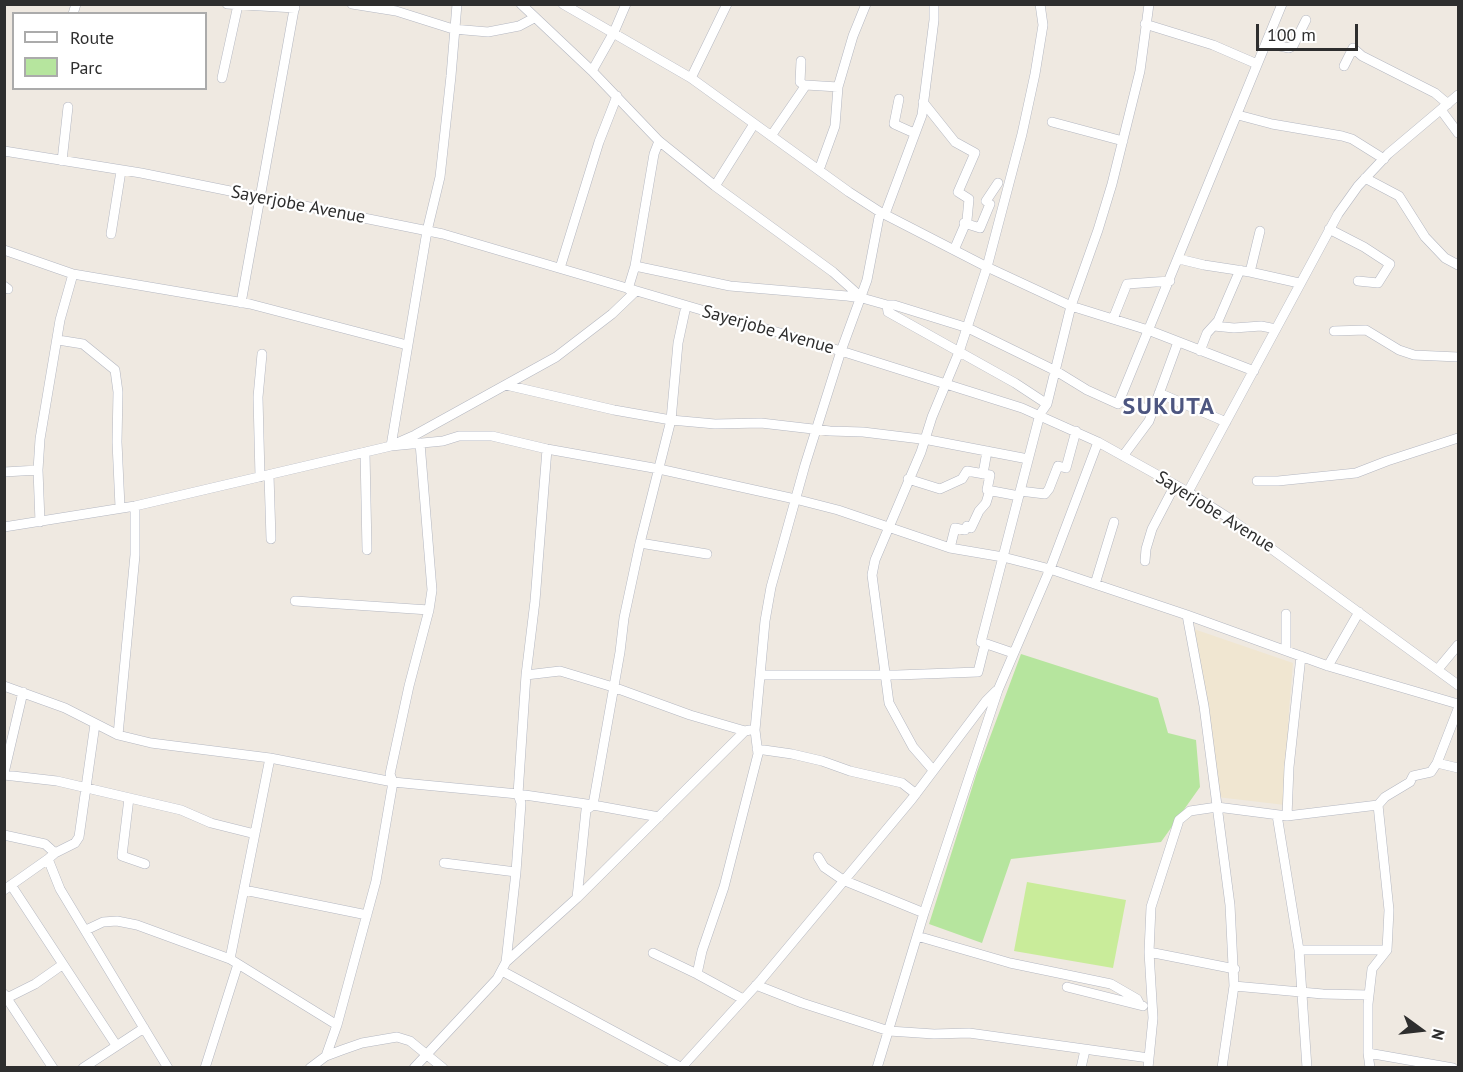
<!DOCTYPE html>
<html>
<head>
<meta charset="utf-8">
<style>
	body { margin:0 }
	#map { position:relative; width:1463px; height:1072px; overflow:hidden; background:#efe9e1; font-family:"PT Sans",sans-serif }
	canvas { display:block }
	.frame { position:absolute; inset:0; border:6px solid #2e2e2e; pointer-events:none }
	.legend { position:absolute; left:12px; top:12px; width:195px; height:78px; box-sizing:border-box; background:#fff; border:2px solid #ababab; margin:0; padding:8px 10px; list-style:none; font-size:18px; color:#2e2e2e }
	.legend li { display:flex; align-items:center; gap:12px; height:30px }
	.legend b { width:30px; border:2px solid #ababab }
	.north { position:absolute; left:1391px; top:1000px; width:60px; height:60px; -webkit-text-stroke:4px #fff; paint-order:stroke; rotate:105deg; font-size:16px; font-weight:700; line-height:24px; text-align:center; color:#2e2e2e }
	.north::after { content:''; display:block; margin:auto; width:21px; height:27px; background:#2e2e2e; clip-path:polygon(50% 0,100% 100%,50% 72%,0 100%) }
	.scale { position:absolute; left:1256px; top:24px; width:102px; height:27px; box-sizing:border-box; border:3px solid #2e2e2e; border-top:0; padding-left:8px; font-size:18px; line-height:21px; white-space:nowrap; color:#2e2e2e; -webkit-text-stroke:4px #fff; paint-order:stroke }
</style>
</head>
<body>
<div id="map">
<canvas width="1463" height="1072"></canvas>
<div class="frame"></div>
<ul class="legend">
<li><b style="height:8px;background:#fff"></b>Route</li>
<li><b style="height:16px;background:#b6e59e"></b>Parc</li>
</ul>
<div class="north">N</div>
<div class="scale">100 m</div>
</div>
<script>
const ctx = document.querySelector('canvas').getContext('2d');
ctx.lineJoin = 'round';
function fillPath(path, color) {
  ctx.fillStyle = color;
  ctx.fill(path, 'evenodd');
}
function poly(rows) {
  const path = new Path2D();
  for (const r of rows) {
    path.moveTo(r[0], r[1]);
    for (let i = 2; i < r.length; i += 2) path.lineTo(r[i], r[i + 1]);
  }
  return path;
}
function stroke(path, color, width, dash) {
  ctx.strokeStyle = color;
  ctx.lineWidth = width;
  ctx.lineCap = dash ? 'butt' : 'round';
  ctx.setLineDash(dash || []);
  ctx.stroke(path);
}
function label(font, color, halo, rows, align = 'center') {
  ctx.font = font + ' "PT Sans",sans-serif';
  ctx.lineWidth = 4.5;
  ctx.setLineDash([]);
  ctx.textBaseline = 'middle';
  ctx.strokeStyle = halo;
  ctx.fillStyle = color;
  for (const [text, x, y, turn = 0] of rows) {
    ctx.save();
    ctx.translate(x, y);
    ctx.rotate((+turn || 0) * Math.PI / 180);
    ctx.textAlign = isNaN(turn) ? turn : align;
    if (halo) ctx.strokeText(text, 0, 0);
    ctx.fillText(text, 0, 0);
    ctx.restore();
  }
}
const education = poly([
	[1188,627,1293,663,1289,710,1285,805,1217,797]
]);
const green = poly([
	[1021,654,1158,698,1168,733,1196,740,1200,787,1161,842,1011,859,982,943,929,924,977,772]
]);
const pitch = poly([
	[1027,882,1126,900,1113,968,1014,951]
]);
const minor = poly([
	[227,4,295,8],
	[352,4,396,11,453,29,488,32,519,26,534,18],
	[521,4,592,71,659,141,715,186,833,272,862,298],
	[563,4,691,78,849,192,880,212,987,267,1071,306,1148,330,1254,371],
	[73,14,76,4],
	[1145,24,1213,45,1257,64],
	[1266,43,1289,48,1293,46,1306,20],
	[801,61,800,82,805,86],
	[1344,66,1353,48,1362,56,1435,93,1448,104],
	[592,71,614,32,626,4],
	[222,78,238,5],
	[691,78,727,4],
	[899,99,894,124,914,133],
	[923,102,955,142,975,153,958,192,969,199,967,220,954,250],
	[1441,110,1458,133],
	[1238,115,1272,124,1342,136,1352,139,1384,159],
	[1052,122,1123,141],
	[771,136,806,85,838,87],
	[4,151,141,173,443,234,841,351,1022,408,1098,442,1188,492,1232,520,1458,685],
	[62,161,68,107],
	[819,170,835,126,838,87,853,36,866,4],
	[1365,178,1399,196,1425,237,1445,258,1458,265],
	[715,186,754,124],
	[885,214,922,115,934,20,934,4],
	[964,223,980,228,990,204,986,201,998,183],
	[1329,229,1364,247,1390,264,1378,283,1358,281],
	[111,234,121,171],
	[4,250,73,274,250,304,407,345],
	[1179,259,1204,265,1250,272,1299,283],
	[635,266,730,286,847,296,862,298,887,305,894,305,968,328,1056,371,1087,390,1118,404,1282,4],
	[560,268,599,142,617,96],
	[1250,272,1260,231],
	[4,286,8,289],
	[628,289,635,266,654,154,659,141],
	[241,303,295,4],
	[887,305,888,312,1015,383,1047,404],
	[1113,319,1127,284,1170,281],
	[1214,326,1234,328,1261,326,1276,329],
	[1334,331,1366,330,1399,350,1414,355,1458,357],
	[58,340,83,344,115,370,118,392,117,442,120,507],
	[1200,351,1207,333,1218,321,1240,270],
	[506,385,614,410,671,420,715,424,761,423,830,431,863,432,929,440,1028,459],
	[1159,393,1226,422],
	[1119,401,1152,410],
	[399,442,415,435,556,357,612,314,636,291],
	[420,443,432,590,429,610,409,686,390,774,393,782,518,794,593,805,659,817],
	[391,446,427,231,440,177,451,76,457,4],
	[365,452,367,550],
	[1123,456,1149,421,1178,342],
	[4,472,38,470],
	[983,474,987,451],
	[269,475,271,539],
	[260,477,258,397,262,354],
	[908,479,940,489,962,479,967,471,990,475,987,490,1019,496],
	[1257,481,1278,481,1356,473,1387,461,1458,438],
	[1020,491,1045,494,1049,489,1058,466,1066,468,1076,431],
	[1188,492,1338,214,1358,186,1388,154,1458,95],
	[40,522,38,470,40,439,60,320,73,274],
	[4,527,135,506,391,446,443,441,459,436,492,436,547,449,659,469,795,499,838,510,950,548,1003,557,1050,569,1187,615,1328,666,1458,704],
	[640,543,707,554],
	[950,548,955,528,965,530,967,526,971,528,979,511,986,503,990,490],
	[1145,561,1146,549,1152,529,1175,485],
	[1095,584,1114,522],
	[295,601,429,610],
	[1187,615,1204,706,1230,905,1234,986,1222,1068],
	[1286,650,1286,614],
	[1013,653,981,642,1040,414,1047,404,1071,306,1098,230,1112,184,1140,71,1149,4],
	[1328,666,1359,612],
	[1438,669,1458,645],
	[526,675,560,671,613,687,690,715,745,731,750,730],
	[760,675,897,675,978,672,985,644],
	[4,686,65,708,118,735,151,743,270,758,393,782,376,881,337,1025,326,1056],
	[118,735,135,555,135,506],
	[757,749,792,754,822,761,850,771,902,783,916,794],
	[1437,763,1458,768],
	[933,770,913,747,889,703,872,575,875,560,921,452,932,417,959,352,987,267,1022,134,1035,74,1043,25,1040,4],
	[4,773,23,692],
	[4,775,57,781,181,810,211,823,255,834],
	[129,798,122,856,145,864],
	[1378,805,1385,797,1410,782,1413,776,1431,772,1437,763,1458,709],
	[1277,815,1299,950,1307,1068],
	[1287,816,1289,767,1301,656],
	[4,835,45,844,55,853],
	[818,857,824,867,843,880,924,913],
	[48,859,55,853,75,843,79,837,95,724],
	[444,863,516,872],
	[11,885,116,1045],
	[4,890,48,859,60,889,168,1068],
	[244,890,367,915],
	[577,898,586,810,593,805,620,652,624,618,640,543,671,420,678,343,686,306],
	[86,930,103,922,117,921,137,925,230,959,337,1025],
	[917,936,1010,963,1111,984,1137,999,1140,1005],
	[1299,950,1387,950],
	[1149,952,1235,969],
	[653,953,697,974],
	[230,959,270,758],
	[506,962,577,898,745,731],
	[502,971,682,1068],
	[756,985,802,1003,889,1031,934,1034,969,1033,1149,1058],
	[1234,986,1323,994,1369,995],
	[1067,987,1143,1006],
	[4,994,53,1068],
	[7,998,35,984,62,965],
	[743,999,697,974,702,951,724,887,758,754,755,730,765,621,771,587,805,465,841,351,867,280,880,212],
	[1368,1053,1453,1068],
	[83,1068,144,1028],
	[205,1068,238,964],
	[310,1068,326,1056,342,1050,362,1043,397,1037,410,1041,443,1068],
	[414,1068,497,979,506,962,516,872,521,803,518,794,526,675,535,601,547,449],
	[681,1068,761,980,912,799,986,701,996,691],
	[877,1068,924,913,998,690,1050,569,1098,442],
	[1081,1068,1085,1050],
	[1148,1068,1153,1018,1149,952,1151,907,1179,820,1190,811,1217,807,1287,816,1378,805,1389,910,1387,950,1372,969,1368,1004,1368,1053,1370,1068]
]);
const streetNames = [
	["Sayerjobe Avenue",298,205,11],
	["Sayerjobe Avenue",768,330,16],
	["Sayerjobe Avenue",1215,512,32]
];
const districtNames = [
	["SUKUTA",1169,407]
];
fillPath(education, '#f0e6d1');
fillPath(green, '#b6e59e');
fillPath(pitch, '#c9ec9a');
stroke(minor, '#b4b7c1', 10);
stroke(minor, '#fff', 9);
label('18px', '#2e2e2e', '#fff', streetNames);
ctx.letterSpacing = '1.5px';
label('bold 24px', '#4d5680', '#fff', districtNames);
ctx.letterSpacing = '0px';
</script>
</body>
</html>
